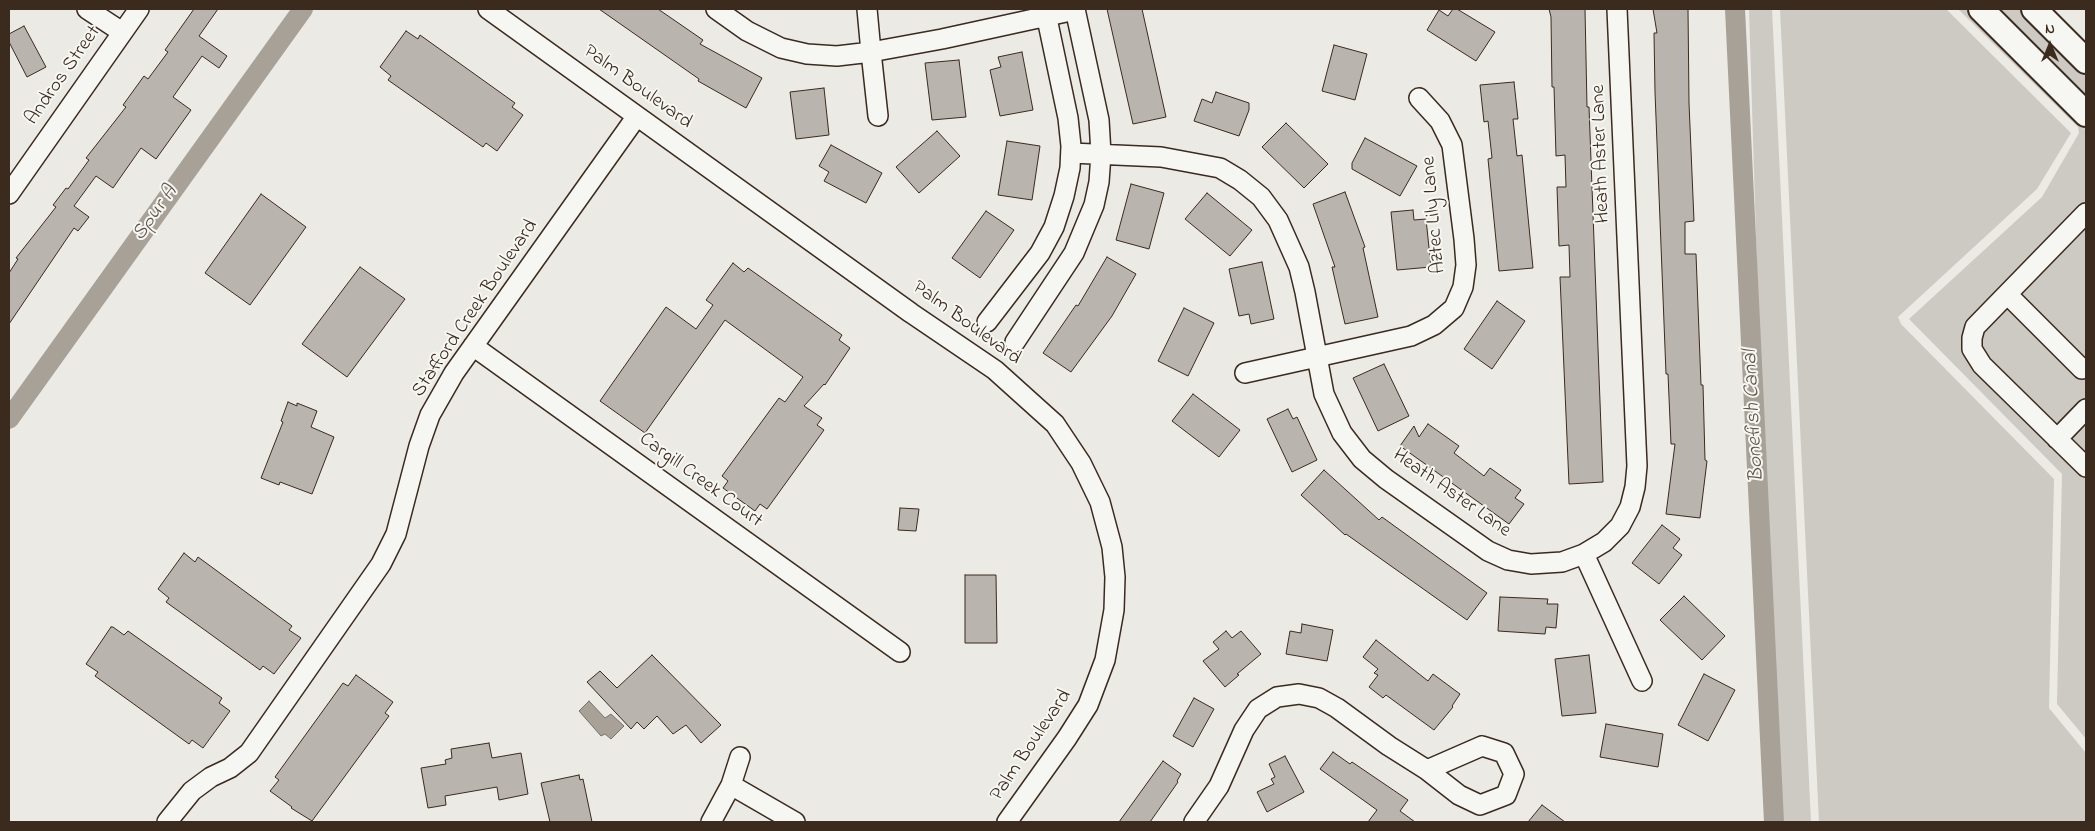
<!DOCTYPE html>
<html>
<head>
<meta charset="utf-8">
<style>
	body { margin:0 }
	#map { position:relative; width:2095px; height:831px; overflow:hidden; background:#ebeae5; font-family:"Indie Flower",sans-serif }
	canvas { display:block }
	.frame { position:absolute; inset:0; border:10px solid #3b2a1e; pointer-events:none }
	.north { position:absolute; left:2025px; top:20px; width:50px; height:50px; -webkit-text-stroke:4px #f6f6f2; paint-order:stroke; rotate:0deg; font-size:14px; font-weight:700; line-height:20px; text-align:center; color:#3b2a1e }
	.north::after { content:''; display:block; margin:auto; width:18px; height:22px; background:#3b2a1e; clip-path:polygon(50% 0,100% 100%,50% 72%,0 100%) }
</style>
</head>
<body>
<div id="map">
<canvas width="2095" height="831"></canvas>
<div class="frame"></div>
<div class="north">N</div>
</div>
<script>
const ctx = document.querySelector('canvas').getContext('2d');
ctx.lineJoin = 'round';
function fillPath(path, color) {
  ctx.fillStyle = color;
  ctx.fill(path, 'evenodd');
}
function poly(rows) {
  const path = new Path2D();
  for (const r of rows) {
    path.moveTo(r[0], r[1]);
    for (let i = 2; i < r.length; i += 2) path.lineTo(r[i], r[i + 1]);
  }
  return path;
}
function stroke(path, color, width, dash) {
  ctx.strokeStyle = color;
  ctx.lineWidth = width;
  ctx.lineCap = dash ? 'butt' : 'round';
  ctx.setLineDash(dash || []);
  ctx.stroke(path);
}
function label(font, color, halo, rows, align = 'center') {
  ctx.font = font + ' "Indie Flower",sans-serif';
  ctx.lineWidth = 4;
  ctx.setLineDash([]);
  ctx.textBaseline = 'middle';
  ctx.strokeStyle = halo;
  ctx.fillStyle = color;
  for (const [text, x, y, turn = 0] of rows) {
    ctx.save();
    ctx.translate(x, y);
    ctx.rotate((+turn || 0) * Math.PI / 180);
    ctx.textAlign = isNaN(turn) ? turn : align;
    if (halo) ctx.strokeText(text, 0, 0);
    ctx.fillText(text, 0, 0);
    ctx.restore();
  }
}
const green = poly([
	[1749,9,1772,9,1811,822,1774,822],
	[1780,9,1946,9,2071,133,2037,189,1898,317,1901,324,2054,479,2049,708,2086,753,2086,822,1819,822],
	[1958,9,1966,9,2086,130,2086,739,2057,704,2062,474,1909,319,2042,197,2079,133,2078,127],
	[1996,9,2019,9,2086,75,2086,99]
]);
const water = poly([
	[589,701,605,718,611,714,624,726,611,739,605,734,601,736,579,711,589,701]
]);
const canal = poly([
	[1735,9,1774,822],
	[9,419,303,9]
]);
const building = poly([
	[194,9,218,9,199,36,227,56,219,68,202,56,173,97,191,110,156,159,141,148,113,188,96,176,74,206,89,217,78,231,74,228,9,324,9,273,18,259,16,258,56,207,53,205,66,188,68,189,89,160,86,158,126,107,123,105,144,76,148,79,168,52,165,50,194,9],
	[599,9,658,9,703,40,700,44,762,78,746,108,698,81,699,79,599,9],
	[1107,9,1142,9,1166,117,1133,124,1107,9],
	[1453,9,1457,9,1495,32,1476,61,1427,30,1439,10,1448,16,1453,9],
	[1549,9,1585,9,1587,107,1589,107,1603,482,1569,484,1560,277,1570,277,1569,245,1559,246,1557,187,1566,187,1565,155,1556,156,1554,87,1552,87,1551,17,1549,9],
	[1653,9,1688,9,1689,103,1694,221,1685,222,1685,254,1696,254,1701,385,1703,385,1705,460,1707,461,1700,518,1666,514,1675,444,1671,444,1668,374,1666,374,1655,92,1654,33,1657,33,1653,9],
	[24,26,46,67,27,77,9,42,9,34,24,26],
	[406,31,418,39,420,35,515,103,512,107,523,115,497,151,486,143,483,147,388,80,391,76,380,67,406,31],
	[1334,45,1367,54,1355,100,1322,91,1334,45],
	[1022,52,1033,110,1000,116,990,70,1001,67,998,57,1022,52],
	[959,60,966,117,932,120,925,63,959,60],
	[1514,82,1518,119,1513,119,1517,156,1522,155,1533,268,1499,271,1488,159,1492,158,1488,121,1484,122,1480,85,1514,82],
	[824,88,829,135,796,139,790,92,824,88],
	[1216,92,1249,103,1249,110,1239,136,1194,121,1202,99,1212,103,1216,92],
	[1286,123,1328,164,1304,188,1262,147,1286,123],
	[937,131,960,156,919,193,896,167,937,131],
	[1365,138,1417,166,1400,196,1352,169,1352,163,1365,138],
	[1007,141,1040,146,1032,200,998,195,1007,141],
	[831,145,882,173,866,203,824,181,829,172,819,166,831,145],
	[1131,184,1164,193,1149,249,1116,240,1131,184],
	[1345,192,1365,247,1363,248,1378,317,1345,324,1332,267,1335,267,1313,204,1345,192],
	[1207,193,1252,230,1230,256,1185,219,1207,193],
	[261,194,306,227,250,305,205,273,261,194],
	[1413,210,1414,220,1426,219,1431,267,1397,270,1391,212,1413,210],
	[986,211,1014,230,980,278,952,258,986,211],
	[1107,257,1136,274,1112,316,1071,372,1043,353,1076,305,1078,306,1107,257],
	[1262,262,1274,319,1251,324,1249,314,1239,316,1229,269,1262,262],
	[733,263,744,272,748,268,842,335,839,340,850,348,825,385,824,384,804,406,822,418,817,425,824,430,767,509,760,504,755,511,723,488,728,481,722,476,779,398,785,402,803,377,725,320,645,433,600,401,666,307,696,329,713,305,706,300,733,263],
	[360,267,405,299,347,377,302,344,360,267],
	[1497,301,1525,321,1492,369,1464,349,1497,301],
	[1184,308,1214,323,1188,376,1158,361,1184,308],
	[1384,364,1409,416,1378,431,1353,378,1384,364],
	[1193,394,1240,430,1219,457,1172,421,1193,394],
	[288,402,297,406,297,403,317,411,311,427,334,437,312,494,280,482,279,485,261,478,283,422,281,421,288,402],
	[1288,409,1293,419,1297,417,1317,460,1292,472,1267,419,1288,409],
	[1428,424,1459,446,1454,453,1484,476,1490,468,1521,490,1515,498,1524,504,1509,524,1400,446,1414,426,1419,437,1428,424],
	[1324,470,1379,520,1382,517,1487,593,1467,620,1346,534,1345,535,1301,495,1324,470],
	[900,508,919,509,916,531,898,530,900,508],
	[1662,525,1680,539,1673,548,1682,555,1659,584,1632,563,1662,525],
	[184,553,195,562,198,557,292,626,289,630,301,638,274,674,263,666,260,670,166,602,169,598,158,589,184,553],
	[965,575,996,575,997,643,965,643,965,575],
	[1684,596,1725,636,1702,660,1660,620,1684,596],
	[1500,597,1548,599,1547,604,1558,604,1556,628,1546,627,1545,634,1498,631,1500,597],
	[1302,624,1333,630,1327,661,1286,654,1290,631,1301,633,1302,624],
	[111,627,113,627,124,635,128,631,222,698,219,703,230,711,203,748,192,740,189,744,95,676,98,672,86,664,111,627],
	[1226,631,1232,638,1241,631,1261,654,1237,674,1239,675,1225,687,1203,661,1219,649,1213,642,1226,631],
	[1376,640,1428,681,1433,674,1460,694,1452,706,1453,707,1434,730,1386,695,1383,698,1369,687,1378,675,1374,673,1378,669,1363,657,1376,640],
	[652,655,721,725,701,743,686,725,673,734,657,716,644,729,637,722,631,729,587,682,600,671,617,688,652,655],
	[1589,655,1596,713,1562,716,1555,659,1589,655],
	[1704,674,1735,690,1708,741,1678,725,1704,674],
	[356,675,393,702,385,713,389,716,312,821,291,808,292,807,270,791,279,780,275,777,343,683,348,686,356,675],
	[1194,698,1214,709,1193,747,1173,736,1194,698],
	[1606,724,1663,734,1658,767,1600,757,1606,724],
	[489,743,492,758,521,753,528,794,499,800,497,787,445,796,446,805,428,808,421,768,446,764,445,760,452,758,451,749,489,743],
	[1333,752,1350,764,1352,762,1408,800,1400,811,1415,822,1368,822,1377,810,1320,769,1333,752],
	[1285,756,1304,792,1267,812,1257,792,1274,784,1271,779,1275,777,1269,764,1285,756],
	[1163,761,1181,774,1177,781,1178,782,1150,822,1119,822,1163,761],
	[579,775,580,780,583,779,592,822,550,822,541,783,579,775],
	[1542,805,1565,822,1528,822,1542,805]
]);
const minor = poly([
	[87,9,122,32],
	[488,9,911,313,995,370,1055,424,1081,463,1100,502,1112,547,1115,577,1114,610,1105,660,1088,705,1067,738,1007,822],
	[716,9,747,31,781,48,807,54,837,56,871,52,867,9],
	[878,116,871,52,942,39,1075,10],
	[1071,153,1161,157,1220,168,1240,180,1261,197,1278,220,1299,267,1305,292,1324,394,1342,433,1362,459,1386,479,1488,551,1508,560,1531,564,1562,562,1584,554,1604,542,1620,526,1630,507,1635,487,1637,466,1617,9],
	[9,194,139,9],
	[2086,213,1975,327,1972,338,1972,349,1982,365,2086,467],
	[2007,294,2082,369],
	[987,322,1040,253,1054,227,1064,196,1070,168,1071,146,1068,118,1045,9],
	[1015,342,1074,253,1094,205,1099,182,1101,154,1099,120,1075,9],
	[473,346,900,652],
	[1245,373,1411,336,1434,325,1454,308,1463,287,1466,265,1464,239,1452,145,1440,121,1419,98],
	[2057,439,2086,409],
	[1584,554,1642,681],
	[1482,746,1504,753,1514,774,1506,795,1480,805,1459,795,1427,770,1482,746],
	[731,785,795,822],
	[167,822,192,791,211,777,230,768,249,753,381,564,396,534,419,446,430,415,454,373,637,116],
	[711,822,731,785,740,757],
	[1194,822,1219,786,1244,730,1258,709,1277,697,1299,694,1319,698,1337,708,1389,746,1427,770]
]);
const major = poly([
	[1981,9,2086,114],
	[2034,9,2086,61]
]);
const streetNames = [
	["Andros Street",64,76,-55],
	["Palm Boulevard",637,88,36],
	["Heath Aster Lane",1602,154,-92],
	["Aztec Lily Lane",1435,215,-95],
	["Stafford Creek Boulevard",476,309,-56],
	["Palm Boulevard",966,324,36],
	["Cargill Creek Court",700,481,36],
	["Heath Aster Lane",1451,494,35],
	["Palm Boulevard",1032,746,-56]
];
const waterNames = [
	["Spur A",156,214,-54],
	["Bonefish Canal",1755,416,-93]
];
fillPath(green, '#cdcac4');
fillPath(water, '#a8a198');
stroke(water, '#7c7167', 1);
stroke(canal, '#a8a198', 20);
fillPath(building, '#bab4ae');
stroke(building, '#3b2a1e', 1);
stroke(minor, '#3b2a1e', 22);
stroke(major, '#3b2a1e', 28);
stroke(minor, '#f6f6f2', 19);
stroke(major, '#f6f6f2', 24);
label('20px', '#3b2a1e', '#f6f6f2', streetNames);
label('italic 21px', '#615449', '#f6f6f2', waterNames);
</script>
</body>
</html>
